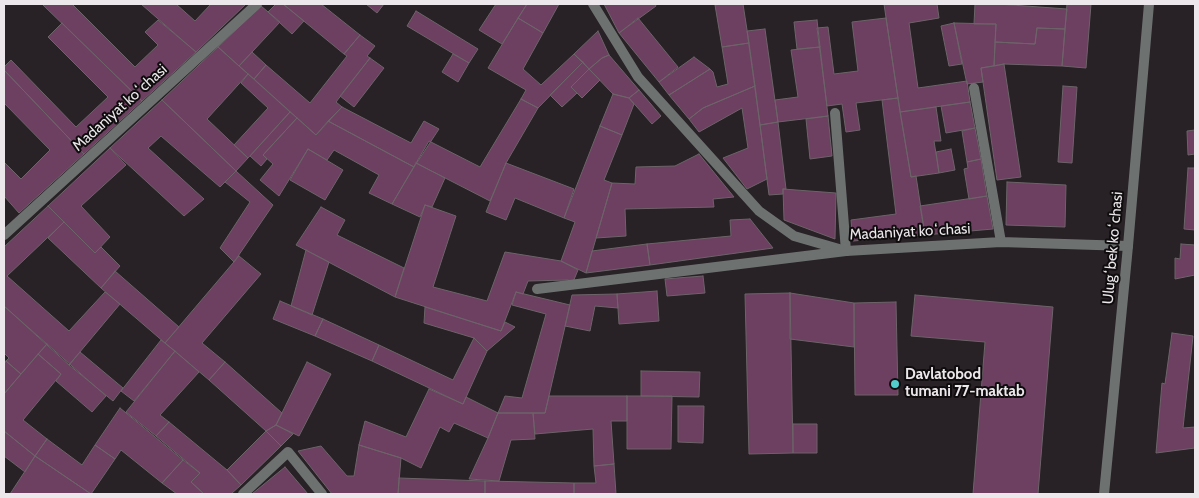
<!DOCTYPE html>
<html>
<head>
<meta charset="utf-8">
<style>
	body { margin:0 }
	#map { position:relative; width:1199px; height:498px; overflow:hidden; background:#282126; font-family:Cabin,sans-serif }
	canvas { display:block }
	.frame { position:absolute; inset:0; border:5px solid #ebe7ea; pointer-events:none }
</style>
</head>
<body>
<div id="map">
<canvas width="1199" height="498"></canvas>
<div class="frame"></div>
</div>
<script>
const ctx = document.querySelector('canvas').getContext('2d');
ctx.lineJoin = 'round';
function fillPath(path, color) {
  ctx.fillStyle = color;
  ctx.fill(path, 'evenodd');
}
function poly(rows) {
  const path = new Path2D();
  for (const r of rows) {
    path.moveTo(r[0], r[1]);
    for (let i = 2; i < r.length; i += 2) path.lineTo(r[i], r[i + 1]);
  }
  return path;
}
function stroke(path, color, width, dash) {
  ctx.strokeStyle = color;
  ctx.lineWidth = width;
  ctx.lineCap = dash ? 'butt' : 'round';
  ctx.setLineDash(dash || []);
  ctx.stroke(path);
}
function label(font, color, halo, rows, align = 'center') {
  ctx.font = font + ' Cabin,sans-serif';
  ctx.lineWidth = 4;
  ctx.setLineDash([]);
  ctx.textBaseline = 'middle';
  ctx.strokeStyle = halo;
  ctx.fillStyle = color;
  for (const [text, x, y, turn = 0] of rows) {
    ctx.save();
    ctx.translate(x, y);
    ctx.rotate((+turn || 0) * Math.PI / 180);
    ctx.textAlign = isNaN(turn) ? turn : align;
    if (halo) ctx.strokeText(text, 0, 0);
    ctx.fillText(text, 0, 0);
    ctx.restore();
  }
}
const building = poly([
	[42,4,72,4,135,67,158,45,145,32,158,20,196,52,142,101,42,4],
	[141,4,176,4,195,21,211,4,246,4,196,52,141,4],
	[276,4,283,4,304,21,292,34,268,12,276,4],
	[283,4,321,4,360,35,344,54,283,4],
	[366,4,384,4,377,13,366,4],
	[496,4,527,4,502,44,479,30,496,4],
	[527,4,559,4,543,33,518,18,527,4],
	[604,4,655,4,656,6,619,33,604,4],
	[722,4,743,4,749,43,722,47,715,5,722,4],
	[884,4,937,4,939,18,909,23,918,88,967,81,970,102,900,112,884,4],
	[975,4,998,4,1067,9,1065,29,1037,28,1035,44,995,42,996,24,974,24,975,4],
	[1067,4,1091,4,1086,68,1062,66,1067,4],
	[261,6,280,22,239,66,218,47,261,6],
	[416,11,478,49,469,63,407,26,416,11],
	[518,18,543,33,523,69,541,85,574,54,583,62,538,108,521,99,526,90,488,68,518,18],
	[638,18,678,67,659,82,619,33,638,18],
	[886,18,898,98,856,103,860,130,846,132,842,104,827,106,817,28,828,27,834,74,858,71,852,22,886,18],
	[817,20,820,47,797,49,794,22,817,20],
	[62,23,142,101,84,154,4,70,4,67,11,60,76,127,108,97,48,37,62,23],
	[954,23,962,64,949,66,941,26,954,23],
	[954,23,996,24,994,66,981,68,983,82,967,84,954,23],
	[1037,28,1065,29,1062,66,1004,64,994,66,995,42,1035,44,1037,28],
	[765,29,778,122,760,125,747,31,765,29],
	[598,31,609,55,602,58,589,69,574,54,598,31],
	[360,35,375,46,367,56,370,58,336,102,342,107,316,135,254,79,266,65,310,103,347,56,344,54,360,35],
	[749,43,755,86,703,108,689,119,669,95,710,69,713,72,717,87,728,84,722,47,749,43],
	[218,47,248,74,207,119,248,158,236,171,162,100,218,47],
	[820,47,828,116,778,122,775,100,798,97,791,50,820,47],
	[252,52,266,65,254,79,239,66,252,52],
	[453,54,469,63,458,82,442,72,453,54],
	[609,55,639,90,629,98,613,94,589,69,602,58,609,55],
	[694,57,710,69,669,95,659,82,694,57],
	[370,58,384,68,354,107,340,96,370,58],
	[583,62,589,69,571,87,577,93,562,107,550,95,583,62],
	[1004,64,1021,177,997,180,981,68,1004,64],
	[589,69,600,80,582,98,571,87,589,69],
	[4,70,84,154,19,213,4,196,4,162,21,179,50,150,4,103,4,70],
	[248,74,290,112,248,158,234,145,268,108,241,83,248,74],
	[755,86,767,179,747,189,723,158,748,148,742,108,699,132,689,119,703,108,755,86],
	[1063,86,1077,87,1072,163,1058,162,1063,86],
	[639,90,661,116,652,124,629,98,639,90],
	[613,94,629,98,634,104,622,135,600,126,613,94],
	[898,98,911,177,916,176,925,235,853,241,851,220,896,214,882,100,898,98],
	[521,99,538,108,506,163,490,201,416,163,429,141,480,167,521,99],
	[162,100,236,171,220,187,161,136,148,148,204,199,184,216,110,148,162,100],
	[970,102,975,128,946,133,941,106,970,102],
	[342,107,411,143,424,121,439,129,414,167,328,121,342,107],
	[936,107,941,141,934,141,939,173,911,177,900,112,936,107],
	[290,112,297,118,263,155,267,159,261,166,250,156,290,112],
	[828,116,832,156,810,159,806,119,828,116],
	[297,118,316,135,328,121,414,167,392,204,369,193,379,175,334,150,327,160,308,149,279,196,260,180,273,164,263,155,297,118],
	[778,122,786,189,783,189,783,194,769,195,760,125,778,122],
	[600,126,622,135,604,180,612,183,586,273,561,261,575,222,564,218,600,126],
	[975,128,981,159,967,162,962,131,975,128],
	[1195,130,1195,154,1188,155,1187,131,1195,130],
	[110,148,126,165,81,206,110,237,95,253,48,206,110,148],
	[308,149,343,170,325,200,290,180,308,149],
	[951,149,955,170,939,173,936,152,951,149],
	[699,154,734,197,713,199,714,207,625,209,626,236,596,238,612,183,635,184,636,167,675,166,699,154],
	[981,159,987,196,969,199,964,169,968,168,967,162,981,159],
	[416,163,445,178,432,207,425,205,420,217,392,204,416,163],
	[506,163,574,189,564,218,515,198,506,220,486,212,506,163],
	[1188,168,1195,168,1195,230,1184,229,1188,168],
	[236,171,273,205,234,262,220,248,250,202,225,182,236,171],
	[1007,182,1066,185,1065,227,1006,225,1007,182],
	[783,189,836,193,835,239,784,220,783,189],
	[987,196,993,229,925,235,920,206,987,196],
	[425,205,456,216,433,287,487,301,505,252,561,261,578,270,573,282,568,280,528,281,523,294,516,292,501,331,395,297,425,205],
	[48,206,64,222,7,276,69,331,105,292,120,304,69,365,4,306,4,247,48,206],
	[321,207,345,220,337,235,404,268,395,297,296,245,321,207],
	[750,219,773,248,650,265,647,244,731,236,730,220,750,219],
	[64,222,95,253,101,247,120,266,101,288,48,238,64,222],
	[647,244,650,265,586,273,592,251,647,244],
	[1181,244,1195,245,1195,275,1175,279,1175,258,1180,259,1181,244],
	[306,250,329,262,312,315,291,306,306,250],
	[239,256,261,274,202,343,225,362,209,380,165,343,239,256],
	[115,271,179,327,165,343,101,288,115,271],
	[703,276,705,293,667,296,665,279,703,276],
	[657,291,659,321,619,324,617,294,657,291],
	[516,292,570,305,545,413,498,413,505,396,522,398,546,314,512,305,516,292],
	[790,293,854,303,854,347,790,339,790,293],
	[790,293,793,453,749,454,745,294,790,293],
	[617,294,618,308,595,306,590,331,565,326,572,295,617,294],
	[915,295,1053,307,1038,494,973,494,985,342,911,336,915,295],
	[280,301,323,319,315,336,273,319,280,301],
	[896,302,898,395,855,395,854,303,896,302],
	[4,306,47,344,21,374,6,361,9,358,4,353,4,306],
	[425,307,501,331,505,322,515,327,487,351,474,338,424,323,425,307],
	[323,319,379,345,372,361,315,336,323,319],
	[1172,333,1193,336,1183,428,1195,427,1195,448,1156,453,1162,383,1165,384,1172,333],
	[474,338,487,351,463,404,372,361,379,345,453,380,474,338],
	[161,340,175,351,134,401,121,391,161,340],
	[47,344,106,396,92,412,56,381,61,374,38,354,47,344],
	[175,351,199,372,160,415,169,422,156,436,126,412,175,351],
	[80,352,123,388,113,401,69,365,80,352],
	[38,354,61,374,23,420,47,439,35,456,4,431,4,394,38,354],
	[6,361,21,374,4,394,4,364,6,361],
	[225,362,282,413,276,425,266,431,209,380,225,362],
	[307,362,331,374,299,436,276,425,307,362],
	[641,371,700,372,699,397,641,396,641,371],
	[429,389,463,404,466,397,498,413,488,438,454,423,449,432,440,427,421,468,401,458,359,445,365,421,406,437,429,389],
	[549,396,627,396,627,421,611,421,614,464,594,466,593,429,535,434,533,413,545,413,549,396],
	[627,396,672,396,671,449,627,449,627,396],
	[678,406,704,406,703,443,678,442,678,406],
	[120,408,183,460,162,483,121,450,115,459,95,445,120,408],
	[498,413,533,413,535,439,511,440,499,481,469,479,488,438,498,413],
	[169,422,227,470,241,485,231,494,204,494,191,482,200,473,156,436,169,422],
	[793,424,817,424,817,453,793,453,793,424],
	[276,425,293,434,281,446,266,431,276,425],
	[4,431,35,456,25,472,4,456,4,431],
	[266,431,281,446,241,485,227,470,266,431],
	[47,439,82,465,95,445,115,459,91,494,35,456,47,439],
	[359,445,401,458,398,494,332,494,298,451,321,446,347,476,354,476,359,445],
	[35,456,91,494,10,494,35,456],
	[183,460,200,473,191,482,204,494,177,494,162,483,183,460],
	[614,464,616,494,574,494,574,483,596,483,594,466,614,464],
	[285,467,308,494,252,494,285,467],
	[399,478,485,481,485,494,398,494,399,478],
	[485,481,574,483,574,494,485,494,485,481]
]);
const service = poly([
	[537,289,846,251,835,113]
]);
const minor = poly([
	[593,4,638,77,759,211,794,236,846,251,1001,242,1128,246],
	[974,88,1001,242],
	[4,235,257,4],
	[243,494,288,452,322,494]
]);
const tertiary = poly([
	[1104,494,1128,246,1149,4]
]);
const markers = [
	[895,384,5,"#53cdcb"]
];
const streetNames = [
	["Madaniyat koʻchasi",120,108,-42],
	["Madaniyat koʻchasi",910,232,-3],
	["Ulugʻbek koʻchasi",1113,248,-85]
];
const poiNames = [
	["Davlatobod",905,375],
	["tumani 77-maktab",905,392]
];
fillPath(building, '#6d3f61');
stroke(building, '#6c6469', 1);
stroke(service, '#6d7271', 10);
stroke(minor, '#6d7271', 10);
stroke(tertiary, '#6d7271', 10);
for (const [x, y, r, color] of markers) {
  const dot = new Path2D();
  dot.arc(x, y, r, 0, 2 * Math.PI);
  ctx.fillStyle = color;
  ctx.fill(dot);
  stroke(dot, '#0f0c0e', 2);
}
label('15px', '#ebe7ea', '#0f0c0e', streetNames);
label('bold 15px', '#ebe7ea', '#0f0c0e', poiNames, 'left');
</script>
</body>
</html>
